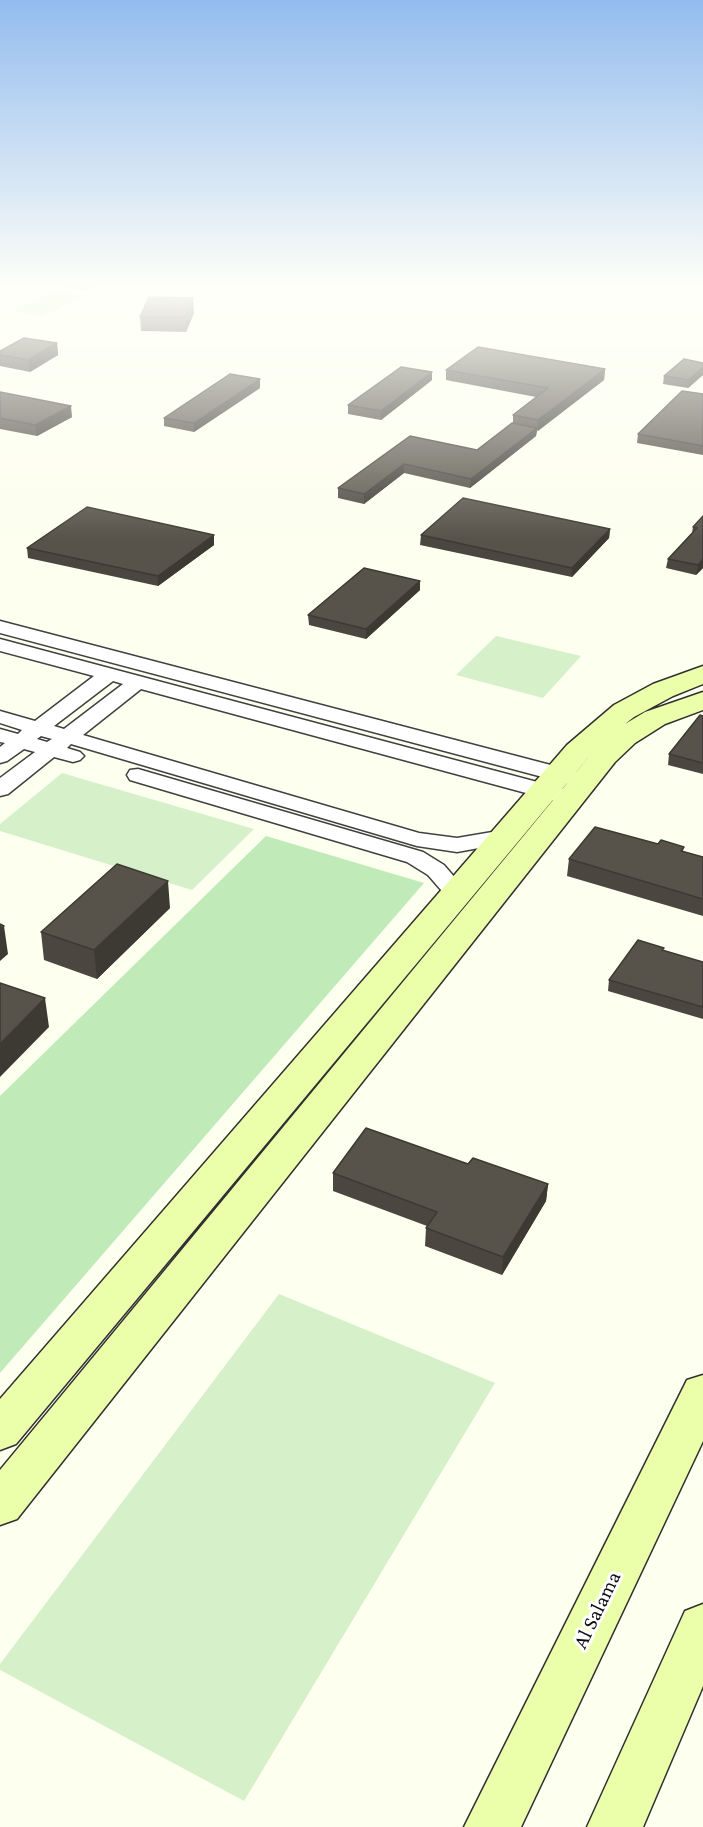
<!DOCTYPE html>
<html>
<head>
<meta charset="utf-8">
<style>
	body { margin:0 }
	canvas { display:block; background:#fdffef }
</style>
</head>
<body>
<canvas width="703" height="1827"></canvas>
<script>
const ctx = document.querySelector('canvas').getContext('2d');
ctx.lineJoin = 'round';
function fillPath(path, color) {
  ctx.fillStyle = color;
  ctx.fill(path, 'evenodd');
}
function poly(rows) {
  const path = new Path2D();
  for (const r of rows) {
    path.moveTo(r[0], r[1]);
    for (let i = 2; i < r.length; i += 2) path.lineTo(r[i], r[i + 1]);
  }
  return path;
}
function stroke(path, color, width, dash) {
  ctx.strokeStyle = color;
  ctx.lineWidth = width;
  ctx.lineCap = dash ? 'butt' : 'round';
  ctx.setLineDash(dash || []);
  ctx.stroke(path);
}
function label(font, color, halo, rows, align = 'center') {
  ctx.font = font + ' "Crimson Pro",serif';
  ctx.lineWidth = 6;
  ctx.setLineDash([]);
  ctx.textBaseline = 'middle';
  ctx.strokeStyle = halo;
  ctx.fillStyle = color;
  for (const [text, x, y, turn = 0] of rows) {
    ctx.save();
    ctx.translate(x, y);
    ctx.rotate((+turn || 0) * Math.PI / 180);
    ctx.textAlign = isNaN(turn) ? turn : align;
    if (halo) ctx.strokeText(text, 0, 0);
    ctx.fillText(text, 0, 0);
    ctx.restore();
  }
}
const green = poly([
	[266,836,424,883,0,1373,0,1096]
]);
const pitch = poly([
	[55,291,84,296,42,316,13,311],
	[496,636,581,656,543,698,456,675],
	[62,773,254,829,192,890,0,831,0,824],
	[279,1294,495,1383,244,1801,0,1670,0,1664]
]);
const street = poly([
	[0,621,585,774,588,779,585,784,577,785,569,784,0,633,0,621],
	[0,639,571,791,574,796,571,801,563,803,141,689,83,735,419,833,457,838,504,830,512,832,515,837,512,842,457,852,417,846,71,744,67,748,80,752,84,756,80,760,73,762,54,757,8,794,0,796,0,778,35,752,24,749,7,761,0,763,0,747,5,743,0,742,0,729,18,734,22,730,0,723,0,711,35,721,94,676,0,651,0,639],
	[113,681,123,684,64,729,54,726,113,681],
	[41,736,52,739,47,742,37,739,41,736],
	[138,769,423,852,444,865,468,893,464,898,456,900,448,898,428,875,407,862,130,780,127,775,130,770,138,769]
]);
const secondary = poly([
	[703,666,703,684,673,696,634,717,625,724,645,712,703,692,703,710,665,724,635,743,615,762,17,1519,0,1525,0,1470,592,753,16,1444,0,1450,0,1399,567,745,614,705,653,684,703,666],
	[703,1375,703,1441,521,1827,464,1827,687,1380,703,1375],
	[703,1604,703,1686,643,1827,587,1827,685,1611,703,1604]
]);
const wall = poly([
	[47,283,99,283,85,290],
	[194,313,186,332,141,331,140,317],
	[57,343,58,355,30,372,0,366,0,351],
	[703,363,703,375,688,388,663,384,664,376],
	[605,369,604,380,537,431,536,436,470,488,404,473,364,504,338,498,338,488,410,436,477,450,513,423,513,415,536,397,446,380,446,370],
	[260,379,260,388,194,432,164,426,164,418],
	[432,380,381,420,348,414,348,405],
	[0,392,72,417,37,436,0,429],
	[703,394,703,455,637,443,638,434],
	[703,516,703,568,696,575,666,568,668,559,692,533,693,527],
	[610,529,609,538,572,577,420,545,421,535],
	[214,545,158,586,28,558,27,548],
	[420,581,420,590,366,639,309,625,308,615],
	[703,716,703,774,668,765,669,754],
	[658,844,684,847,683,851,703,857,703,916,567,876,569,859],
	[170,908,97,979,44,960,41,932],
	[663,951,703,962,703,1019,608,991,609,980],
	[468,1164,548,1184,546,1201,502,1275,425,1246,426,1228,427,1226,333,1191,333,1173]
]);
const shadedWall = poly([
	[84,283,99,283,85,290],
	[193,298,194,313,186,332,185,317],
	[57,343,58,355,30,372,28,360],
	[703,367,703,375,688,388,689,380],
	[605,369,604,380,538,431,538,420],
	[432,372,432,380,381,420,381,411],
	[260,379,260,388,194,432,194,423],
	[71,406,72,417,37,436,35,425],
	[537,428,536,436,470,488,471,479],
	[404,464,404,473,364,504,364,494],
	[610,529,609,538,572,577,572,568],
	[214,535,214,545,158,586,158,576],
	[703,559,703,568,696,575,698,565],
	[420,581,420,590,366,639,366,629],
	[168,881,170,908,97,979,94,950],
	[4,926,8,954,0,961,0,929],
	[45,998,49,1027,0,1077,0,1044],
	[548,1184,546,1201,502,1275,503,1257]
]);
const building = poly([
	[149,297,193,298,185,317,140,317,149,297],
	[24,338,57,343,28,360,0,355,0,351,24,338],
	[478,347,605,369,538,420,513,415,548,388,446,370,478,347],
	[684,359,703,363,703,367,689,380,664,376,684,359],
	[401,367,432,372,381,411,348,405,401,367],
	[230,374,260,379,194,423,164,418,230,374],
	[682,391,703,394,703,446,638,434,682,391],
	[0,392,71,406,35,425,0,418,0,392],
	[512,423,537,428,471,479,404,464,364,494,338,488,410,436,477,450,512,423],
	[463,498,610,529,572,568,421,535,463,498],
	[87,507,214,535,158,576,27,548,87,507],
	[703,516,703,559,698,565,668,559,697,528,693,527,703,516],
	[364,568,420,581,366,629,308,615,364,568],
	[700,715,703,716,703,763,669,754,700,715],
	[595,827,658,844,661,840,684,847,681,851,703,857,703,899,569,859,595,827],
	[117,864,168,881,94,950,41,932,117,864],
	[0,924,4,926,0,929,0,924],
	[638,940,664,948,662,950,703,962,703,1007,609,980,638,940],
	[0,983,45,998,0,1044,0,983],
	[366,1128,468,1164,473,1158,548,1184,503,1257,426,1228,437,1212,333,1173,366,1128]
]);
const nearStreetnames = [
	["Al Salama",597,1610,-64]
];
fillPath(green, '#c1eab9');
fillPath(pitch, '#d6f1ca');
stroke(street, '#414141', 3);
stroke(secondary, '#303030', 3);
fillPath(street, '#fff');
fillPath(secondary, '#ebffaa');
fillPath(wall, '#4b4740');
fillPath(shadedWall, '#3d3a34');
fillPath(building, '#57534a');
stroke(building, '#3d3a34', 1.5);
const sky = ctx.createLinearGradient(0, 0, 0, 539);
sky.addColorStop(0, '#93bcee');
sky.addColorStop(0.53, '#fefff8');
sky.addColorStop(1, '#fefff800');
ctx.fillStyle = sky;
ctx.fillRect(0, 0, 703, 539);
label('21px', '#0e0e0e', '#fff', nearStreetnames);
</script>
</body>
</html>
